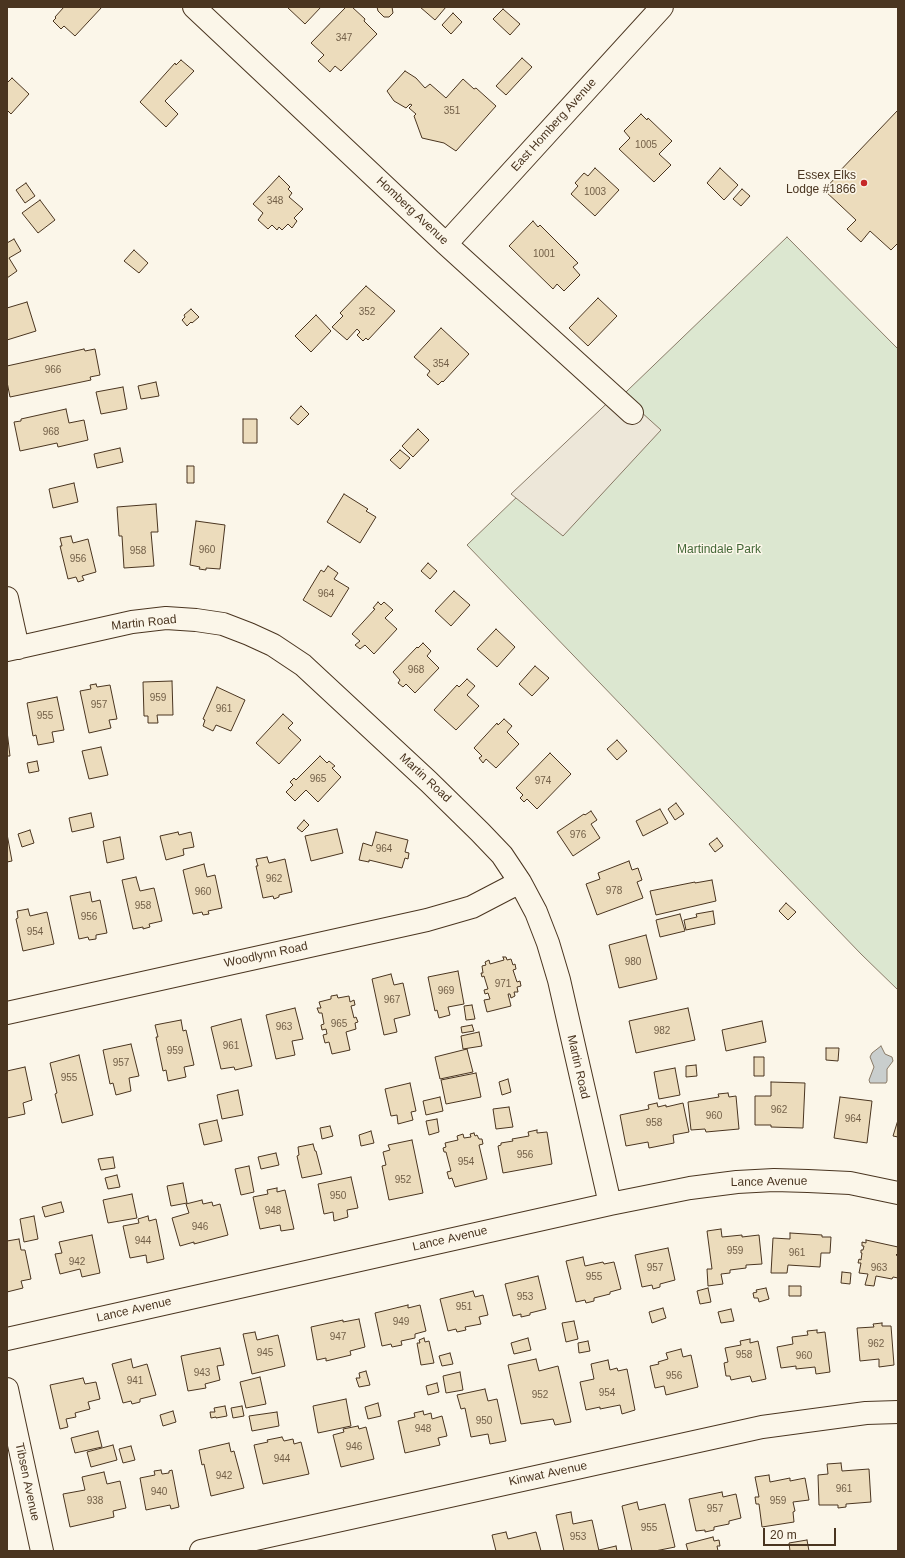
<!DOCTYPE html>
<html>
<head>
<meta charset="utf-8">
<style>
	body { margin:0 }
	#map { position:relative; width:905px; height:1558px; overflow:hidden; background:#fbf6e9; font-family:Helvetica,sans-serif }
	canvas { display:block }
	.frame { position:absolute; inset:0; border:8px solid #4a3520; pointer-events:none }
	.scale { position:absolute; left:763px; top:1528px; width:73px; height:18px; box-sizing:border-box; border:2px solid #4a3520; border-top:0; padding-left:5px; font-size:12px; line-height:14px; white-space:nowrap; color:#4a3520; -webkit-text-stroke:3px #fbf6e9; paint-order:stroke }
</style>
</head>
<body>
<div id="map">
<canvas width="905" height="1558"></canvas>
<div class="frame"></div>
<div class="scale">20 m</div>
</div>
<script>
const ctx = document.querySelector('canvas').getContext('2d');
ctx.lineJoin = 'round';
function fillPath(path, color) {
  ctx.fillStyle = color;
  ctx.fill(path, 'evenodd');
}
function poly(rows) {
  const path = new Path2D();
  for (const r of rows) {
    path.moveTo(r[0], r[1]);
    for (let i = 2; i < r.length; i += 2) path.lineTo(r[i], r[i + 1]);
  }
  return path;
}
function stroke(path, color, width, dash) {
  ctx.strokeStyle = color;
  ctx.lineWidth = width;
  ctx.lineCap = dash ? 'butt' : 'round';
  ctx.setLineDash(dash || []);
  ctx.stroke(path);
}
function label(font, color, halo, rows, align = 'center') {
  ctx.font = font + ' Helvetica,sans-serif';
  ctx.lineWidth = 3;
  ctx.setLineDash([]);
  ctx.textBaseline = 'middle';
  ctx.strokeStyle = halo;
  ctx.fillStyle = color;
  for (const [text, x, y, turn = 0] of rows) {
    ctx.save();
    ctx.translate(x, y);
    ctx.rotate((+turn || 0) * Math.PI / 180);
    ctx.textAlign = isNaN(turn) ? turn : align;
    if (halo) ctx.strokeText(text, 0, 0);
    ctx.fillText(text, 0, 0);
    ctx.restore();
  }
}
const green = poly([
	[787,237,898,349,898,990,861,954,467,545,787,237]
]);
const parking = poly([
	[619,392,661,430,563,536,511,494,619,392]
]);
const water = poly([
	[881,1046,885,1054,892,1057,893,1061,887,1069,887,1081,886,1083,870,1083,869,1080,874,1067,870,1057,872,1053,881,1046]
]);
const building = poly([
	[64,7,102,7,75,36,64,26,61,29,53,21,56,18,55,17,64,7],
	[287,7,321,7,305,24,287,7],
	[346,7,352,7,365,19,364,21,377,34,341,71,335,66,330,72,318,61,324,55,311,43,346,7],
	[377,7,392,7,393,13,389,17,384,17,378,11,377,7],
	[420,7,446,7,435,20,420,7],
	[503,9,520,24,510,35,493,19,503,9],
	[453,13,462,22,451,34,442,25,453,13],
	[522,58,532,67,506,95,496,86,522,58],
	[181,60,194,71,165,101,178,114,166,127,140,102,175,63,176,65,181,60],
	[405,71,416,78,425,88,430,84,446,98,463,79,474,89,476,88,496,106,456,151,444,143,422,138,414,116,416,114,409,108,412,105,410,104,406,108,394,101,387,91,405,71],
	[12,78,29,94,11,114,7,110,7,83,12,78],
	[898,110,898,243,891,250,870,231,861,242,847,229,856,220,824,190,837,176,836,175,898,110],
	[641,114,647,120,648,118,672,141,659,154,671,165,654,182,619,149,630,138,624,131,641,114],
	[595,168,619,190,595,216,571,194,578,186,575,183,584,173,588,176,595,168],
	[720,168,738,185,724,200,707,183,720,168],
	[279,176,290,187,288,189,292,193,289,197,303,209,294,218,297,221,292,228,288,224,282,230,279,227,277,230,272,225,268,229,258,220,263,213,253,204,279,176],
	[26,183,35,196,25,203,16,190,26,183],
	[742,189,750,196,741,206,733,199,742,189],
	[40,200,55,220,38,233,22,213,40,200],
	[533,221,538,227,540,225,578,263,573,267,580,275,564,291,557,284,553,289,509,246,533,221],
	[14,239,21,251,9,258,17,271,7,278,7,243,14,239],
	[134,250,148,263,139,273,124,261,134,250],
	[366,286,395,311,368,340,366,338,363,341,357,335,360,332,357,329,347,340,332,327,343,316,340,313,366,286],
	[598,298,617,316,588,346,569,328,598,298],
	[27,302,36,331,7,340,7,308,27,302],
	[191,309,199,317,192,323,191,322,187,326,182,320,185,317,184,315,191,309],
	[316,315,331,331,311,352,295,336,316,315],
	[441,328,469,354,443,382,442,381,438,385,427,375,430,371,414,357,441,328],
	[84,349,85,351,95,349,100,375,90,377,91,380,10,397,7,382,7,366,84,349],
	[156,382,159,396,141,399,138,386,156,382],
	[123,387,127,409,101,414,96,392,123,387],
	[301,406,309,414,298,425,290,418,301,406],
	[66,409,69,423,84,420,88,440,58,447,57,443,20,451,14,422,21,421,21,419,66,409],
	[243,419,257,419,257,443,243,443,243,419],
	[418,429,429,440,413,457,402,446,418,429],
	[120,448,123,462,97,468,94,454,120,448],
	[400,450,410,458,400,469,390,460,400,450],
	[187,466,194,466,194,483,187,483,187,466],
	[74,483,78,502,53,508,49,489,74,483],
	[344,494,368,509,366,511,376,517,360,543,327,522,344,494],
	[156,504,158,532,151,532,154,566,124,568,122,536,119,536,117,507,156,504],
	[196,521,225,525,220,569,206,568,206,570,199,569,200,567,190,565,196,521],
	[71,536,73,543,88,539,96,572,82,576,84,580,78,582,76,577,68,579,60,546,62,546,60,538,71,536],
	[428,563,437,571,430,579,421,571,428,563],
	[328,566,338,573,334,579,349,588,331,617,303,600,321,570,324,572,328,566],
	[454,591,470,605,451,626,435,611,454,591],
	[378,602,381,605,384,602,393,610,385,618,397,629,374,654,365,645,360,649,355,645,360,641,352,634,375,609,373,608,378,602],
	[496,629,515,647,497,667,477,649,496,629],
	[423,643,431,651,427,656,439,668,415,693,406,684,403,687,398,683,400,680,393,672,417,647,418,648,423,643],
	[535,666,549,678,532,696,519,684,535,666],
	[467,679,475,686,467,695,479,706,456,730,434,710,457,685,459,687,467,679],
	[172,681,173,715,157,715,158,723,148,723,148,716,144,716,143,682,172,681],
	[96,684,97,687,110,685,117,719,109,720,111,728,89,733,80,691,91,689,90,685,96,684],
	[217,687,245,700,231,731,216,725,213,731,203,726,205,720,203,719,217,687],
	[57,697,64,730,52,732,54,742,38,745,36,735,33,736,27,703,57,697],
	[283,714,293,723,288,728,301,740,279,764,256,743,283,714],
	[504,719,512,726,507,732,519,744,496,768,486,759,483,763,479,758,482,756,474,748,497,723,498,725,504,719],
	[7,731,10,756,7,756,7,731],
	[617,740,627,751,617,760,607,749,617,740],
	[101,747,108,775,89,779,82,751,101,747],
	[550,753,571,774,537,809,527,799,524,802,520,798,523,795,516,788,550,753],
	[320,756,327,763,329,761,335,766,332,768,341,777,318,802,306,790,295,801,286,792,293,785,290,782,294,778,296,780,320,756],
	[37,761,39,771,29,773,27,763,37,761],
	[676,803,684,814,675,820,668,809,676,803],
	[660,809,668,823,643,836,636,821,660,809],
	[591,811,597,820,591,824,600,838,573,856,557,832,584,814,585,815,591,811],
	[91,813,94,827,72,832,69,818,91,813],
	[304,820,309,825,302,832,297,828,304,820],
	[337,829,343,853,311,861,305,836,337,829],
	[30,830,34,843,22,847,18,834,30,830],
	[178,832,179,835,191,832,194,847,183,849,184,855,166,860,160,836,178,832],
	[376,832,408,840,405,852,409,853,408,859,405,858,402,868,369,860,369,862,359,860,363,843,372,846,376,832],
	[7,834,12,861,7,862,7,834],
	[120,837,124,859,107,863,103,841,120,837],
	[717,838,723,846,715,852,709,844,717,838],
	[267,857,269,863,285,859,292,892,279,895,279,897,274,899,273,896,263,898,256,866,258,866,256,859,267,857],
	[629,861,632,870,638,868,642,880,637,882,643,898,597,915,586,884,600,879,598,873,629,861],
	[204,864,207,877,215,875,222,908,208,911,209,914,203,915,202,912,193,914,183,870,204,864],
	[136,877,140,891,154,888,162,921,149,924,150,927,143,929,143,927,133,929,122,880,136,877],
	[712,880,716,901,656,915,650,891,695,882,695,883,712,880],
	[90,892,92,902,100,900,107,933,96,935,96,939,89,940,88,937,79,939,70,896,90,892],
	[786,903,796,912,788,920,779,911,786,903],
	[28,909,30,916,47,912,54,944,23,951,16,919,18,918,17,911,28,909],
	[713,911,715,924,686,930,684,920,697,917,696,914,713,911],
	[680,914,685,931,660,937,656,920,680,914],
	[646,935,657,979,619,988,609,945,646,935],
	[503,957,506,957,507,960,511,959,513,965,515,964,516,969,513,970,517,982,520,981,521,986,517,987,518,992,514,992,515,996,511,998,510,994,508,994,511,1006,487,1012,484,1000,490,999,488,993,485,994,484,990,488,989,484,976,482,977,481,973,483,973,482,966,486,965,485,962,489,960,490,964,504,960,503,957],
	[458,971,464,1004,448,1007,450,1015,439,1018,437,1010,435,1011,428,977,458,971],
	[391,974,394,985,403,983,410,1015,394,1019,397,1032,384,1035,372,979,391,974],
	[337,995,338,998,349,996,350,1002,354,1000,355,1005,351,1006,354,1018,356,1017,358,1022,355,1023,356,1029,346,1032,350,1050,332,1054,329,1042,325,1043,323,1035,327,1034,326,1029,322,1030,321,1025,324,1024,322,1013,319,1013,317,1008,321,1008,319,1002,331,999,331,996,337,995],
	[472,1005,475,1019,466,1020,464,1006,472,1005],
	[295,1008,303,1039,292,1041,295,1055,276,1059,266,1015,295,1008],
	[688,1008,695,1040,636,1053,629,1021,688,1008],
	[241,1019,252,1066,235,1070,234,1067,221,1069,211,1027,241,1019],
	[181,1020,183,1031,186,1030,194,1065,184,1067,186,1077,168,1081,166,1070,163,1071,156,1037,158,1037,155,1025,181,1020],
	[762,1021,766,1042,726,1051,722,1030,762,1021],
	[472,1025,474,1031,462,1033,461,1027,472,1025],
	[479,1032,482,1046,463,1049,461,1036,479,1032],
	[131,1044,139,1076,129,1078,131,1091,116,1095,113,1083,110,1084,103,1050,131,1044],
	[826,1048,839,1048,838,1061,826,1060,826,1048],
	[467,1049,473,1072,440,1079,435,1057,467,1049],
	[79,1055,93,1115,62,1123,55,1094,57,1093,50,1063,79,1055],
	[754,1057,764,1057,764,1076,754,1076,754,1057],
	[696,1065,697,1076,686,1077,686,1066,696,1065],
	[25,1067,32,1100,23,1103,25,1114,7,1118,7,1071,25,1067],
	[675,1068,680,1095,659,1099,654,1072,675,1068],
	[476,1073,481,1097,446,1104,441,1080,476,1073],
	[508,1079,511,1092,502,1095,499,1082,508,1079],
	[771,1082,805,1083,803,1128,771,1127,771,1125,755,1125,755,1096,771,1096,771,1082],
	[410,1083,416,1111,411,1112,413,1120,398,1124,397,1115,391,1116,385,1089,410,1083],
	[238,1090,243,1115,222,1119,217,1095,238,1090],
	[728,1093,729,1097,736,1096,739,1129,706,1132,705,1129,691,1130,688,1102,719,1097,718,1094,728,1093],
	[440,1097,443,1111,426,1115,423,1101,440,1097],
	[840,1097,872,1101,867,1143,834,1138,840,1097],
	[657,1103,658,1107,666,1105,666,1107,683,1103,689,1132,673,1135,674,1143,649,1148,648,1142,626,1146,620,1115,649,1109,648,1105,657,1103],
	[509,1107,513,1127,496,1129,493,1109,509,1107],
	[437,1119,439,1132,429,1135,426,1121,437,1119],
	[217,1120,222,1141,204,1145,199,1124,217,1120],
	[898,1120,898,1137,893,1136,898,1120],
	[330,1126,333,1136,322,1139,320,1128,330,1126],
	[537,1130,537,1133,547,1132,552,1164,503,1173,498,1146,501,1145,501,1143,513,1141,512,1139,529,1136,528,1132,537,1130],
	[371,1131,374,1143,361,1146,359,1135,371,1131],
	[474,1133,475,1136,477,1135,479,1139,482,1139,483,1144,479,1145,487,1179,455,1187,452,1178,449,1179,447,1172,451,1171,446,1152,444,1152,443,1148,446,1147,445,1143,458,1140,457,1136,463,1134,464,1138,471,1137,470,1134,474,1133],
	[412,1140,423,1193,389,1200,382,1166,386,1165,383,1152,390,1150,388,1145,412,1140],
	[313,1144,315,1151,316,1151,322,1174,302,1178,297,1156,299,1155,298,1147,313,1144],
	[276,1153,279,1165,261,1169,258,1157,276,1153],
	[113,1157,115,1168,101,1170,98,1159,113,1157],
	[249,1166,254,1192,241,1195,235,1169,249,1166],
	[117,1175,120,1187,108,1189,105,1178,117,1175],
	[351,1177,358,1208,347,1210,348,1217,334,1221,333,1212,324,1214,318,1184,351,1177],
	[183,1183,187,1203,171,1206,167,1186,183,1183],
	[277,1188,277,1192,285,1190,294,1229,281,1231,280,1225,260,1229,253,1197,268,1194,267,1190,277,1188],
	[132,1194,137,1218,108,1223,103,1200,132,1194],
	[202,1200,203,1204,212,1202,213,1206,220,1204,228,1235,194,1244,194,1242,180,1246,172,1218,189,1213,186,1204,202,1200],
	[61,1202,64,1212,45,1217,42,1207,61,1202],
	[34,1216,38,1239,24,1242,20,1219,34,1216],
	[148,1216,149,1221,156,1219,164,1259,147,1263,146,1255,130,1258,123,1226,139,1223,138,1219,148,1216],
	[721,1229,722,1237,742,1235,742,1237,759,1235,762,1264,746,1265,746,1268,730,1270,730,1273,721,1274,723,1284,708,1286,707,1269,712,1269,707,1231,721,1229],
	[790,1233,822,1235,822,1237,831,1237,830,1253,821,1253,820,1267,788,1265,787,1273,771,1273,773,1238,790,1239,790,1233],
	[92,1235,100,1273,82,1277,80,1269,60,1274,55,1254,62,1253,59,1242,92,1235],
	[19,1239,21,1250,25,1250,31,1279,21,1281,23,1288,7,1292,7,1241,19,1239],
	[866,1240,898,1247,898,1253,896,1255,898,1256,898,1278,893,1277,892,1279,876,1276,874,1286,865,1285,868,1274,859,1273,861,1263,858,1263,859,1259,861,1260,862,1253,861,1253,861,1250,863,1250,864,1246,862,1246,862,1242,866,1243,866,1240],
	[668,1248,675,1280,660,1284,660,1287,653,1289,652,1285,642,1287,635,1255,668,1248],
	[583,1257,585,1266,603,1262,604,1264,614,1262,621,1289,610,1292,610,1294,594,1298,594,1301,586,1303,585,1300,576,1302,566,1261,583,1257],
	[842,1272,851,1273,850,1284,841,1283,842,1272],
	[538,1276,546,1309,530,1313,530,1315,521,1317,521,1314,513,1316,505,1284,538,1276],
	[789,1286,801,1286,801,1296,789,1296,789,1286],
	[708,1288,711,1302,700,1304,697,1291,708,1288],
	[766,1288,769,1299,759,1302,758,1298,754,1298,753,1293,757,1292,756,1290,766,1288],
	[473,1291,475,1297,483,1295,488,1315,479,1317,481,1324,465,1327,466,1330,457,1332,456,1329,448,1331,440,1299,473,1291],
	[408,1305,408,1308,420,1305,426,1331,415,1334,415,1338,401,1341,402,1345,392,1347,391,1344,382,1346,375,1313,408,1305],
	[663,1308,666,1318,652,1323,649,1312,663,1308],
	[731,1309,734,1321,721,1323,718,1312,731,1309],
	[359,1319,365,1347,350,1351,351,1355,326,1361,326,1358,317,1360,311,1327,343,1320,343,1322,359,1319],
	[574,1321,578,1339,566,1342,562,1323,574,1321],
	[882,1323,882,1326,891,1326,894,1365,879,1367,879,1359,860,1361,857,1328,874,1327,873,1324,882,1323],
	[817,1330,817,1333,825,1332,830,1372,816,1374,815,1367,796,1369,796,1366,781,1368,777,1347,793,1344,792,1337,808,1335,807,1331,817,1330],
	[255,1332,257,1340,278,1335,285,1366,252,1374,243,1334,255,1332],
	[424,1338,425,1342,429,1341,434,1363,421,1365,417,1343,420,1343,419,1340,424,1338],
	[528,1338,531,1350,514,1354,511,1343,528,1338],
	[750,1339,750,1343,758,1341,766,1379,752,1382,750,1376,731,1380,730,1376,726,1376,724,1363,728,1362,725,1348,741,1345,740,1341,750,1339],
	[588,1341,590,1351,579,1353,578,1343,588,1341],
	[220,1348,224,1365,217,1366,220,1380,205,1384,206,1388,188,1391,181,1356,220,1348],
	[681,1349,683,1357,691,1355,698,1387,666,1395,664,1386,655,1388,650,1366,659,1364,658,1362,668,1359,666,1353,681,1349],
	[450,1353,453,1364,442,1366,439,1356,450,1353],
	[131,1359,133,1368,147,1364,156,1395,140,1399,140,1402,132,1404,131,1401,123,1403,112,1364,131,1359],
	[536,1359,539,1371,558,1366,571,1422,555,1425,553,1419,521,1424,508,1365,536,1359],
	[608,1360,610,1370,617,1368,618,1371,627,1369,635,1410,622,1414,620,1405,600,1409,600,1407,586,1410,580,1382,594,1379,591,1364,608,1360],
	[366,1371,370,1385,359,1387,356,1378,360,1378,359,1373,366,1371],
	[460,1372,463,1390,446,1393,443,1376,460,1372],
	[260,1377,266,1404,246,1408,240,1382,260,1377],
	[83,1378,85,1384,96,1382,100,1399,88,1402,90,1409,75,1413,76,1417,66,1419,68,1427,60,1429,50,1385,83,1378],
	[437,1383,439,1392,428,1395,426,1386,437,1383],
	[485,1389,488,1401,497,1399,506,1441,490,1444,488,1434,471,1437,465,1408,461,1409,457,1395,485,1389],
	[346,1399,351,1426,318,1433,313,1406,346,1399],
	[378,1403,381,1416,368,1419,365,1407,378,1403],
	[225,1406,227,1416,216,1418,216,1417,211,1418,210,1412,215,1412,214,1408,225,1406],
	[242,1406,244,1416,233,1418,231,1408,242,1406],
	[173,1411,176,1422,163,1426,160,1415,173,1411],
	[423,1411,424,1415,431,1413,432,1419,442,1416,447,1436,438,1438,440,1445,405,1453,398,1421,415,1417,414,1413,423,1411],
	[277,1412,279,1426,252,1431,249,1416,277,1412],
	[358,1426,359,1429,366,1427,374,1459,341,1467,333,1435,344,1432,343,1429,358,1426],
	[98,1431,102,1447,75,1453,71,1438,98,1431],
	[282,1437,284,1441,293,1439,294,1444,301,1442,309,1474,263,1484,254,1445,268,1442,267,1440,282,1437],
	[229,1443,231,1452,234,1451,244,1488,211,1496,204,1464,202,1465,199,1450,229,1443],
	[113,1445,117,1460,91,1467,87,1452,113,1445],
	[131,1446,135,1460,123,1463,119,1449,131,1446],
	[841,1463,842,1471,869,1469,871,1502,846,1504,846,1507,838,1508,838,1505,819,1505,818,1475,828,1474,827,1464,841,1463],
	[161,1470,162,1474,169,1473,169,1471,172,1470,179,1507,171,1509,170,1505,146,1510,140,1478,155,1475,154,1471,161,1470],
	[104,1472,107,1484,120,1481,126,1508,113,1511,114,1517,70,1527,63,1494,85,1490,82,1477,104,1472],
	[769,1475,770,1482,790,1478,790,1481,805,1478,809,1500,793,1502,795,1511,793,1512,794,1522,762,1527,759,1504,756,1504,755,1497,759,1497,755,1477,769,1475],
	[722,1492,723,1497,736,1494,741,1518,729,1521,729,1524,714,1527,714,1530,705,1532,705,1530,696,1531,689,1499,722,1492],
	[637,1502,639,1510,665,1504,675,1547,655,1551,632,1551,622,1506,637,1502],
	[571,1512,573,1524,592,1520,599,1551,564,1551,556,1515,571,1512],
	[506,1532,508,1539,536,1532,541,1551,496,1551,492,1535,506,1532],
	[713,1537,714,1541,719,1540,720,1546,717,1546,718,1551,688,1551,686,1544,713,1537],
	[807,1540,809,1551,790,1551,789,1543,807,1540],
	[616,1546,617,1551,599,1551,599,1550,616,1546]
]);
const street = poly([
	[194,7,446,244,632,413],
	[446,244,662,7],
	[7,598,18,648],
	[7,650,132,622,166,618,196,620,223,624,249,634,273,645,303,665,429,782,480,832,502,855,520,882,536,912,548,943,559,980,610,1204],
	[7,1013,427,920,472,907,520,882],
	[7,1339,610,1204,690,1188,737,1182,774,1180,808,1181,850,1183,898,1193],
	[7,1389,42,1551],
	[201,1551,762,1427,866,1413,898,1412]
]);
const markers = [
	[864,183,4,"#c62828"]
];
const numberNames = [
	["347",344,38],
	["351",452,111],
	["1005",646,145],
	["1003",595,192],
	["348",275,201],
	["1001",544,254],
	["352",367,312],
	["354",441,364],
	["966",53,370],
	["968",51,432],
	["960",207,550],
	["958",138,551],
	["956",78,559],
	["964",326,594],
	["968",416,670],
	["959",158,698],
	["957",99,705],
	["961",224,709],
	["955",45,716],
	["965",318,779],
	["974",543,781],
	["976",578,835],
	["964",384,849],
	["962",274,879],
	["978",614,891],
	["960",203,892],
	["958",143,906],
	["956",89,917],
	["954",35,932],
	["980",633,962],
	["971",503,984],
	["969",446,991],
	["967",392,1000],
	["965",339,1024],
	["963",284,1027],
	["982",662,1031],
	["961",231,1046],
	["959",175,1051],
	["957",121,1063],
	["955",69,1078],
	["962",779,1110],
	["960",714,1116],
	["964",853,1119],
	["958",654,1123],
	["956",525,1155],
	["954",466,1162],
	["952",403,1180],
	["950",338,1196],
	["948",273,1211],
	["946",200,1227],
	["944",143,1241],
	["959",735,1251],
	["961",797,1253],
	["942",77,1262],
	["957",655,1268],
	["963",879,1268],
	["955",594,1277],
	["953",525,1297],
	["951",464,1307],
	["949",401,1322],
	["947",338,1337],
	["962",876,1344],
	["945",265,1353],
	["958",744,1355],
	["960",804,1356],
	["943",202,1373],
	["956",674,1376],
	["941",135,1381],
	["954",607,1393],
	["952",540,1395],
	["950",484,1421],
	["948",423,1429],
	["946",354,1447],
	["944",282,1459],
	["942",224,1476],
	["961",844,1489],
	["940",159,1492],
	["938",95,1501],
	["959",778,1501],
	["957",715,1509],
	["955",649,1528],
	["953",578,1537]
];
const streetNames = [
	["East Homberg Avenue",554,125,-48],
	["Homberg Avenue",412,211,43],
	["Martin Road",144,623,-6],
	["Martin Road",425,778,43],
	["Woodlynn Road",266,955,-12],
	["Martin Road",578,1067,77],
	["Lance Avenue",769,1182,-1],
	["Lance Avenue",450,1239,-13],
	["Lance Avenue",134,1310,-13],
	["Kinwat Avenue",548,1474,-12],
	["Tibsen Avenue",27,1482,78]
];
const poiNames = [
	["Essex Elks",856,176],
	["Lodge #1866",856,190]
];
const parkNames = [
	["Martindale Park",719,550]
];
fillPath(green, '#dce7d0');
stroke(green, '#887966', 1);
fillPath(parking, '#ede7d9');
stroke(parking, '#887966', 1);
fillPath(water, '#c9cecd');
stroke(water, '#887966', 1);
fillPath(building, '#ecdcbc');
stroke(building, '#4a3520', 1);
stroke(street, '#4a3520', 24);
stroke(street, '#fbf6e9', 22);
for (const [x, y, r, color] of markers) {
  const dot = new Path2D();
  dot.arc(x, y, r, 0, 2 * Math.PI);
  ctx.fillStyle = color;
  ctx.fill(dot);
  stroke(dot, '#fbf6e9', 1.5);
}
label('10px', '#725f47', null, numberNames);
label('12px', '#4a3520', '#fbf6e9', streetNames);
label('12px', '#4a3520', '#fbf6e9', poiNames, 'right');
label('12px', '#436837', '#fbf6e9', parkNames);
</script>
</body>
</html>
